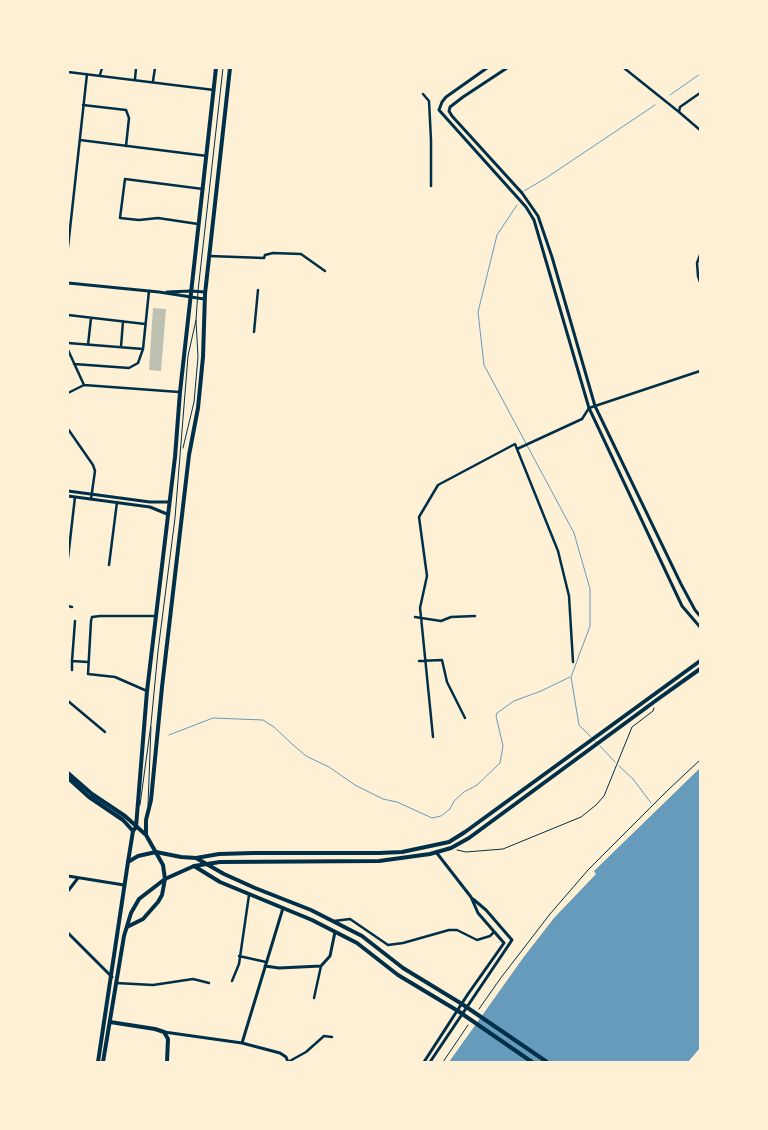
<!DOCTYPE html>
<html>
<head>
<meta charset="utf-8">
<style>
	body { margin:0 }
	#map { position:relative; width:768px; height:1130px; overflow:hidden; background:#fdf0d5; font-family:Roboto,sans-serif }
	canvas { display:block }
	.frame { position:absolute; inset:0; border:69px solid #fdf0d5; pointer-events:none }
</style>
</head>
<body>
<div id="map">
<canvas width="768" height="1130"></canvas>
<div class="frame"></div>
</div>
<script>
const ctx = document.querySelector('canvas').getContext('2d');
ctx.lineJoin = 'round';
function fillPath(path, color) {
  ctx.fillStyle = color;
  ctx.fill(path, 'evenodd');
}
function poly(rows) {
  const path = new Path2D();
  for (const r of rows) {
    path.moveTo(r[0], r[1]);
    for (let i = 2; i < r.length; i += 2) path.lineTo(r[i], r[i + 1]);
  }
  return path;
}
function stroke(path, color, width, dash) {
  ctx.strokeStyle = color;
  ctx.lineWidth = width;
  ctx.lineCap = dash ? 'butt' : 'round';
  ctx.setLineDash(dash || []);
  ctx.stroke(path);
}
const water = poly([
	[700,768,700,1048,688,1062,449,1062,523,958,554,918,596,874,594,871]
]);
const stream = poly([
	[670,95,700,74],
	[524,191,546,178,655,105],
	[517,205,497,235,478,312,484,365,574,533,590,589,590,626,571,677,579,725,591,737],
	[169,735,213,718,263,720,274,727,292,744,306,756,329,767,355,785,383,799,397,802,432,818,441,816,450,809,454,801,464,792,477,785,500,763,503,746,496,716,497,713,514,701,541,691,570,677],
	[595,741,596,742],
	[600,746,615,762],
	[619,766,633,779,651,803]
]);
const building = poly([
	[153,308,166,309,161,371,149,370]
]);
const path = poly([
	[457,850,466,852,503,849,581,817,596,805,604,796,632,727,653,711,654,708],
	[479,1009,500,979,550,914,588,870,668,790,700,760],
	[443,1062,468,1025]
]);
const service = poly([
	[183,448,194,402,198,357,196,320,198,291,223,68],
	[140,805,151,724,158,651,175,518,188,356,196,320],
	[148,805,151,727]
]);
const minor = poly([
	[624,68,679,112],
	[68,72,214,90],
	[100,75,102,68],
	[135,79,136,68],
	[153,81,155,68],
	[700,93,680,107,679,112,700,130],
	[423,94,429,101,431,140,431,186],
	[83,105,126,110,129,118,126,146],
	[80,140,207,156],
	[198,224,158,218,139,220,120,218,125,179,203,189],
	[68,247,87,74],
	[700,255,697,263,698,276,700,282],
	[209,256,264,258,265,255,273,253,301,254,325,271],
	[68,315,145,324],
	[254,332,258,290],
	[68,343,143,349],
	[88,345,91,318],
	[121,347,123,321],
	[68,350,84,385,68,393],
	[74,364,129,368,138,363,143,349,149,291],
	[84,385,179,392],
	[68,429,93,465,95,471,91,499],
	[517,449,582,419,589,408,700,371],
	[68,558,75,497],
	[109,565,117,502],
	[68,606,72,607],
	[415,617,441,621,451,617,475,616],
	[75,621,72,661,88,662],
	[419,661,442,660,447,682,465,718],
	[72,670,72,661],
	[147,691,115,677,88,674,91,621,92,617,100,616,156,616],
	[68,701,105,732],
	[433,737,421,617,420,608,427,576,419,517,438,485,515,444,558,551,569,596,573,662],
	[334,921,350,919,388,945,403,943,449,930,457,930,477,940,490,936,494,932],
	[239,956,266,962],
	[232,981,239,964,249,895],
	[116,983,153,985,193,979,209,983],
	[314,998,321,966],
	[288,1062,306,1052,324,1036,332,1037]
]);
const tertiary = poly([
	[487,68,446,97,442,102,439,110,526,207,534,220,589,408,682,606,700,627],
	[507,68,463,97,450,107,449,111,452,116,522,193,538,216,552,257,595,406,681,584,695,610,700,616],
	[68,283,159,292,204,299],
	[167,292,191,291,205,292],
	[68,491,150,502,169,502],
	[68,496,150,507,167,514],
	[68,876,124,885],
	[68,891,78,878],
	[68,933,112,977],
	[265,966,279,968,321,966,330,956,335,932],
	[164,1032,242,1043,280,1053,286,1057,288,1062],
	[242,1043,283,908],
	[424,1062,468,994,504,943,478,913,471,897,436,852],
	[430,1062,512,940,486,910,473,899]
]);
const secondary = poly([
	[68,773,92,794,125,816,146,835,163,865,165,879,162,895,158,902,143,919,127,927],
	[68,778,89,797,123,820,133,831],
	[146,835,146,820,151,800,162,687,189,455,198,408,203,357,205,294,230,68],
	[196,858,224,874,255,888,311,910,362,936,403,968,462,1004,547,1062],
	[128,862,133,831,136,827,147,691,175,457,180,392,216,68],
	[194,866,220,882,312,920,357,943,398,975,458,1011,532,1062],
	[110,1022,155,1029,164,1032,168,1039,167,1062]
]);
const primary = poly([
	[98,1062,128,862,138,856,156,852,181,857,196,858,219,854,253,853,379,853,402,852,449,842,465,832,700,661],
	[103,1062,124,936,131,913,139,899,165,879,194,866,220,862,379,861,430,854,451,848,469,838,658,699,700,669]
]);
fillPath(water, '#669bbc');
stroke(stream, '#669bbc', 1);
fillPath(building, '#bec0b2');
stroke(path, '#003049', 1);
stroke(service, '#003049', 1);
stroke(minor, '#003049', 2.5);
stroke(tertiary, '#003049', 3);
stroke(secondary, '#003049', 4);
stroke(primary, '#003049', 4);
</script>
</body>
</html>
